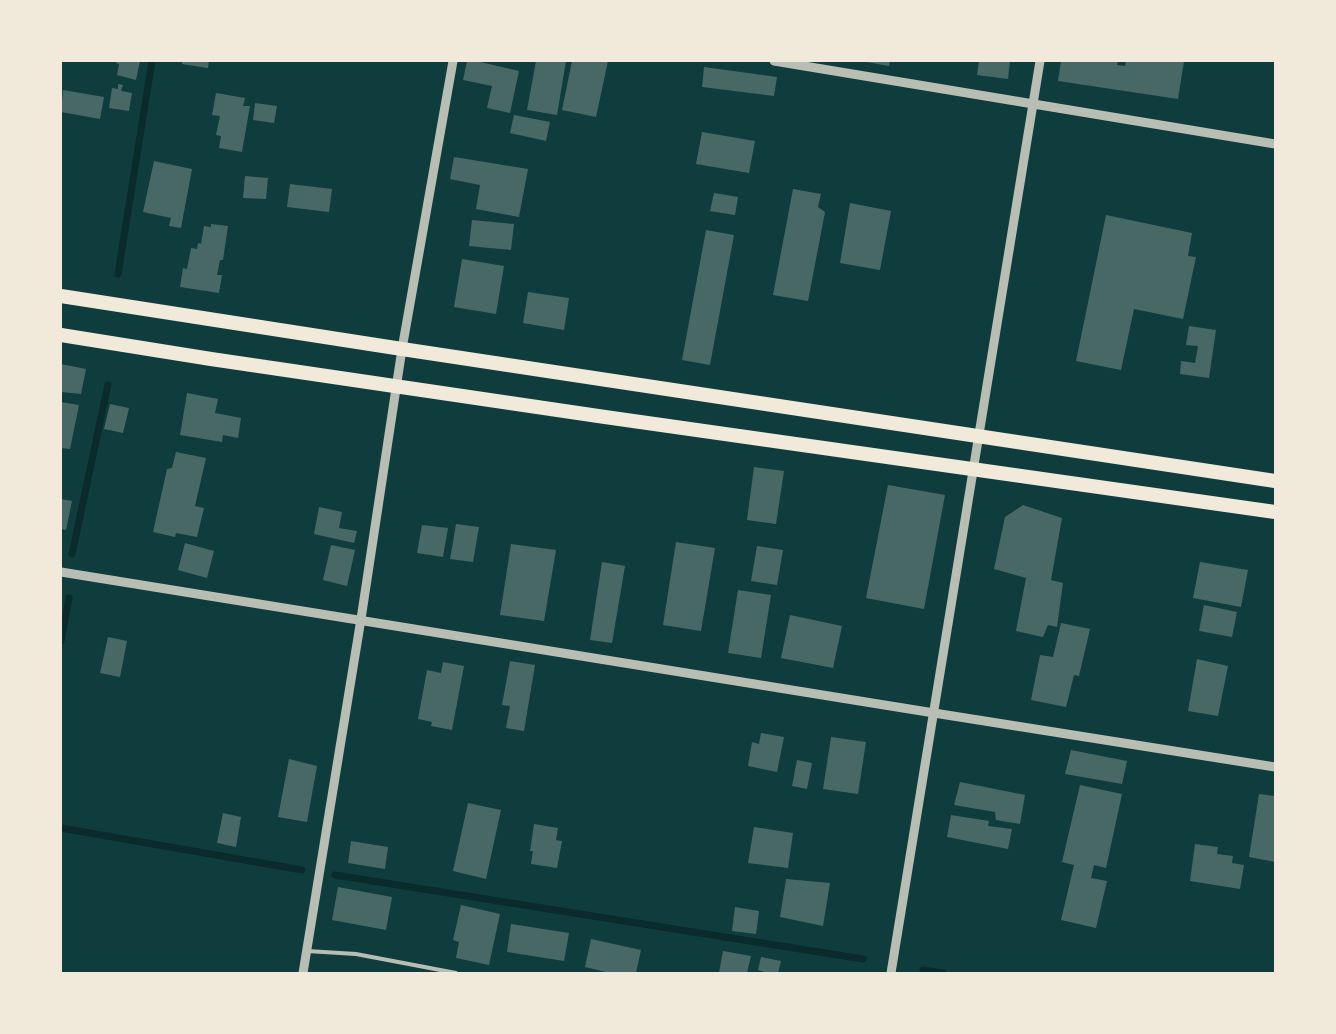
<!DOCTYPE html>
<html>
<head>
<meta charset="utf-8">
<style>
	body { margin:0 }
	#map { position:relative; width:1336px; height:1034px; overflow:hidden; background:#0f3d3e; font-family:"Alegreya Sans",sans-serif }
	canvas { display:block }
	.frame { position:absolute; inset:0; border:62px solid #f1e9da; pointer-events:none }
</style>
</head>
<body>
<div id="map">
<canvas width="1336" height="1034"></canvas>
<div class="frame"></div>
</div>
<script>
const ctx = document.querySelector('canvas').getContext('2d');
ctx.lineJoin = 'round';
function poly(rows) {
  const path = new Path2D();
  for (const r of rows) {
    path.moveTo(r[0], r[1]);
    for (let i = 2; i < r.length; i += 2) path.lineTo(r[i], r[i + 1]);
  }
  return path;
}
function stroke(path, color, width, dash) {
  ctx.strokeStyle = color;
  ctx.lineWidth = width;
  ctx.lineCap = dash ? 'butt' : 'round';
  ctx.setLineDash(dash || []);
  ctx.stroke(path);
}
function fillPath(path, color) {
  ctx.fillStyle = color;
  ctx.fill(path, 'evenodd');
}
const stream = poly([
	[118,274,152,61],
	[72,554,108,385],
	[61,641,69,598],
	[61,828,302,870],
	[335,875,863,959],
	[923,970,943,973]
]);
const building = poly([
	[116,61,140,61,136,80,117,75,119,64,116,63],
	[182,61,209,61,208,68,182,64],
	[467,61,476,61,519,71,510,113,487,108,492,86,463,80],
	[536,61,566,61,557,115,527,110],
	[572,61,608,61,596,117,562,110],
	[866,61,890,61,889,66,866,62],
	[979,61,1010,61,1008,79,977,75],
	[1061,61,1118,61,1117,65,1125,66,1126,61,1184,61,1178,99,1058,81],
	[704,67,777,77,774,96,702,87],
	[118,84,123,85,121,91,132,93,129,111,109,108,112,88,118,89],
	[63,90,104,97,100,119,61,112],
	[216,93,245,98,243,106,250,106,242,152,219,148,221,136,216,135,220,116,212,115],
	[255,103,277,106,274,123,253,120],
	[514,115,550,122,546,141,510,133],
	[702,132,755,141,749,173,696,164],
	[454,157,528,169,519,217,476,209,480,185,450,179],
	[154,161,192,169,181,228,169,226,171,218,143,212],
	[245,176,268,178,266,199,243,198],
	[290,184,332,189,329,212,287,207],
	[793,189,821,194,818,207,825,212,808,301,773,295],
	[714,193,738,197,735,215,710,211],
	[850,203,891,211,880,270,840,263],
	[1106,215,1192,233,1188,256,1196,257,1183,319,1134,309,1121,370,1076,361],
	[472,220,514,224,511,250,469,246],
	[211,224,228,226,223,260,220,260,217,275,222,275,219,293,180,287,183,268,187,269,191,248,197,249,198,243,201,244,204,226,211,227],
	[706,230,734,235,710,365,682,360],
	[462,259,504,266,496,314,454,307],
	[528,292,569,298,564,330,523,323],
	[1189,326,1216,330,1209,378,1180,374,1181,361,1195,363,1198,346,1186,345],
	[61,364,86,369,81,394,61,392],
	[187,393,218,399,215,413,241,418,238,438,223,435,222,442,180,435],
	[61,402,79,405,70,449,61,448],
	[110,404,129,408,123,433,104,429],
	[176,452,206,458,195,506,204,508,197,537,176,533,175,537,153,532,167,469,172,468],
	[754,467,784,471,776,524,747,520],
	[888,485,945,495,924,609,866,598],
	[61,499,72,501,66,530,61,529],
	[1023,505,1062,518,1051,580,1063,583,1057,627,1048,625,1043,637,1016,631,1026,578,994,569,1005,517],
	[319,507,342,512,339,528,357,531,354,543,314,534],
	[456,524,479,527,473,562,450,559],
	[422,525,448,528,443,557,417,553],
	[676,542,715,548,701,631,663,625],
	[185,543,214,551,207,578,178,570],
	[511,544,556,550,544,621,500,615],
	[331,545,355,550,347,586,323,580],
	[757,546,783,550,777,585,751,581],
	[602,562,625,566,612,643,590,640],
	[1200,562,1248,570,1241,607,1193,598],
	[738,590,771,595,761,658,728,653],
	[1204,605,1237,612,1232,637,1199,631],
	[790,615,842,626,833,668,781,658],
	[1061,623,1090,629,1079,676,1074,675,1066,707,1031,700,1040,655,1053,657],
	[108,637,127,641,120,677,100,673],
	[1197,659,1228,666,1218,716,1188,711],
	[510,661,535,665,524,731,506,728,510,706,502,705],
	[443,662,464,666,452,730,431,726,432,722,418,719,427,670,441,673],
	[761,733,784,737,777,772,748,766,752,742,759,744],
	[831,737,866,742,858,794,823,789],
	[1071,750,1127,761,1122,784,1065,774],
	[289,759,317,766,307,822,278,817],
	[797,760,812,763,807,789,792,786],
	[960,782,1025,795,1020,824,996,820,995,812,954,805],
	[1080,785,1122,794,1106,868,1094,865,1091,878,1107,881,1096,928,1061,920,1074,865,1062,862],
	[1259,794,1275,796,1275,862,1249,857],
	[468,803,501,810,486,879,453,871],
	[223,813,241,817,236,847,217,843],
	[951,815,989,821,988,826,1012,829,1008,849,947,837],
	[534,824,558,828,556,840,562,841,557,868,531,864,533,851,530,851],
	[754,827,793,833,788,868,748,863],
	[351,841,388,847,385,869,348,863],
	[1195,844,1218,847,1217,854,1233,856,1232,863,1244,865,1240,889,1190,881],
	[786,879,830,883,823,926,780,917],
	[338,887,392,897,386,930,332,920],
	[461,905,500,914,489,965,456,958,459,942,453,940],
	[735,907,759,911,756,934,732,931],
	[511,924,569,933,564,961,507,952],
	[591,939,641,950,636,973,610,973,585,967],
	[723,951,751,956,747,973,719,973],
	[761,957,781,961,778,973,767,973,758,970]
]);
const service = poly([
	[307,951,356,954,456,973]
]);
const tertiary = poly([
	[774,61,1275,144],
	[61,572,934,713,1275,767],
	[303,973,361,619,402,349,453,61],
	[891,973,1040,61]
]);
const trunk = poly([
	[61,296,402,349,1275,481],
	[61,335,211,359,605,417,1275,512]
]);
stroke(stream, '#0a2a2b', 7);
fillPath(building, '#486865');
stroke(service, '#b8beb3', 4);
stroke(tertiary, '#b8beb3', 9);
stroke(trunk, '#f1e9da', 14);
</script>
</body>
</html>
